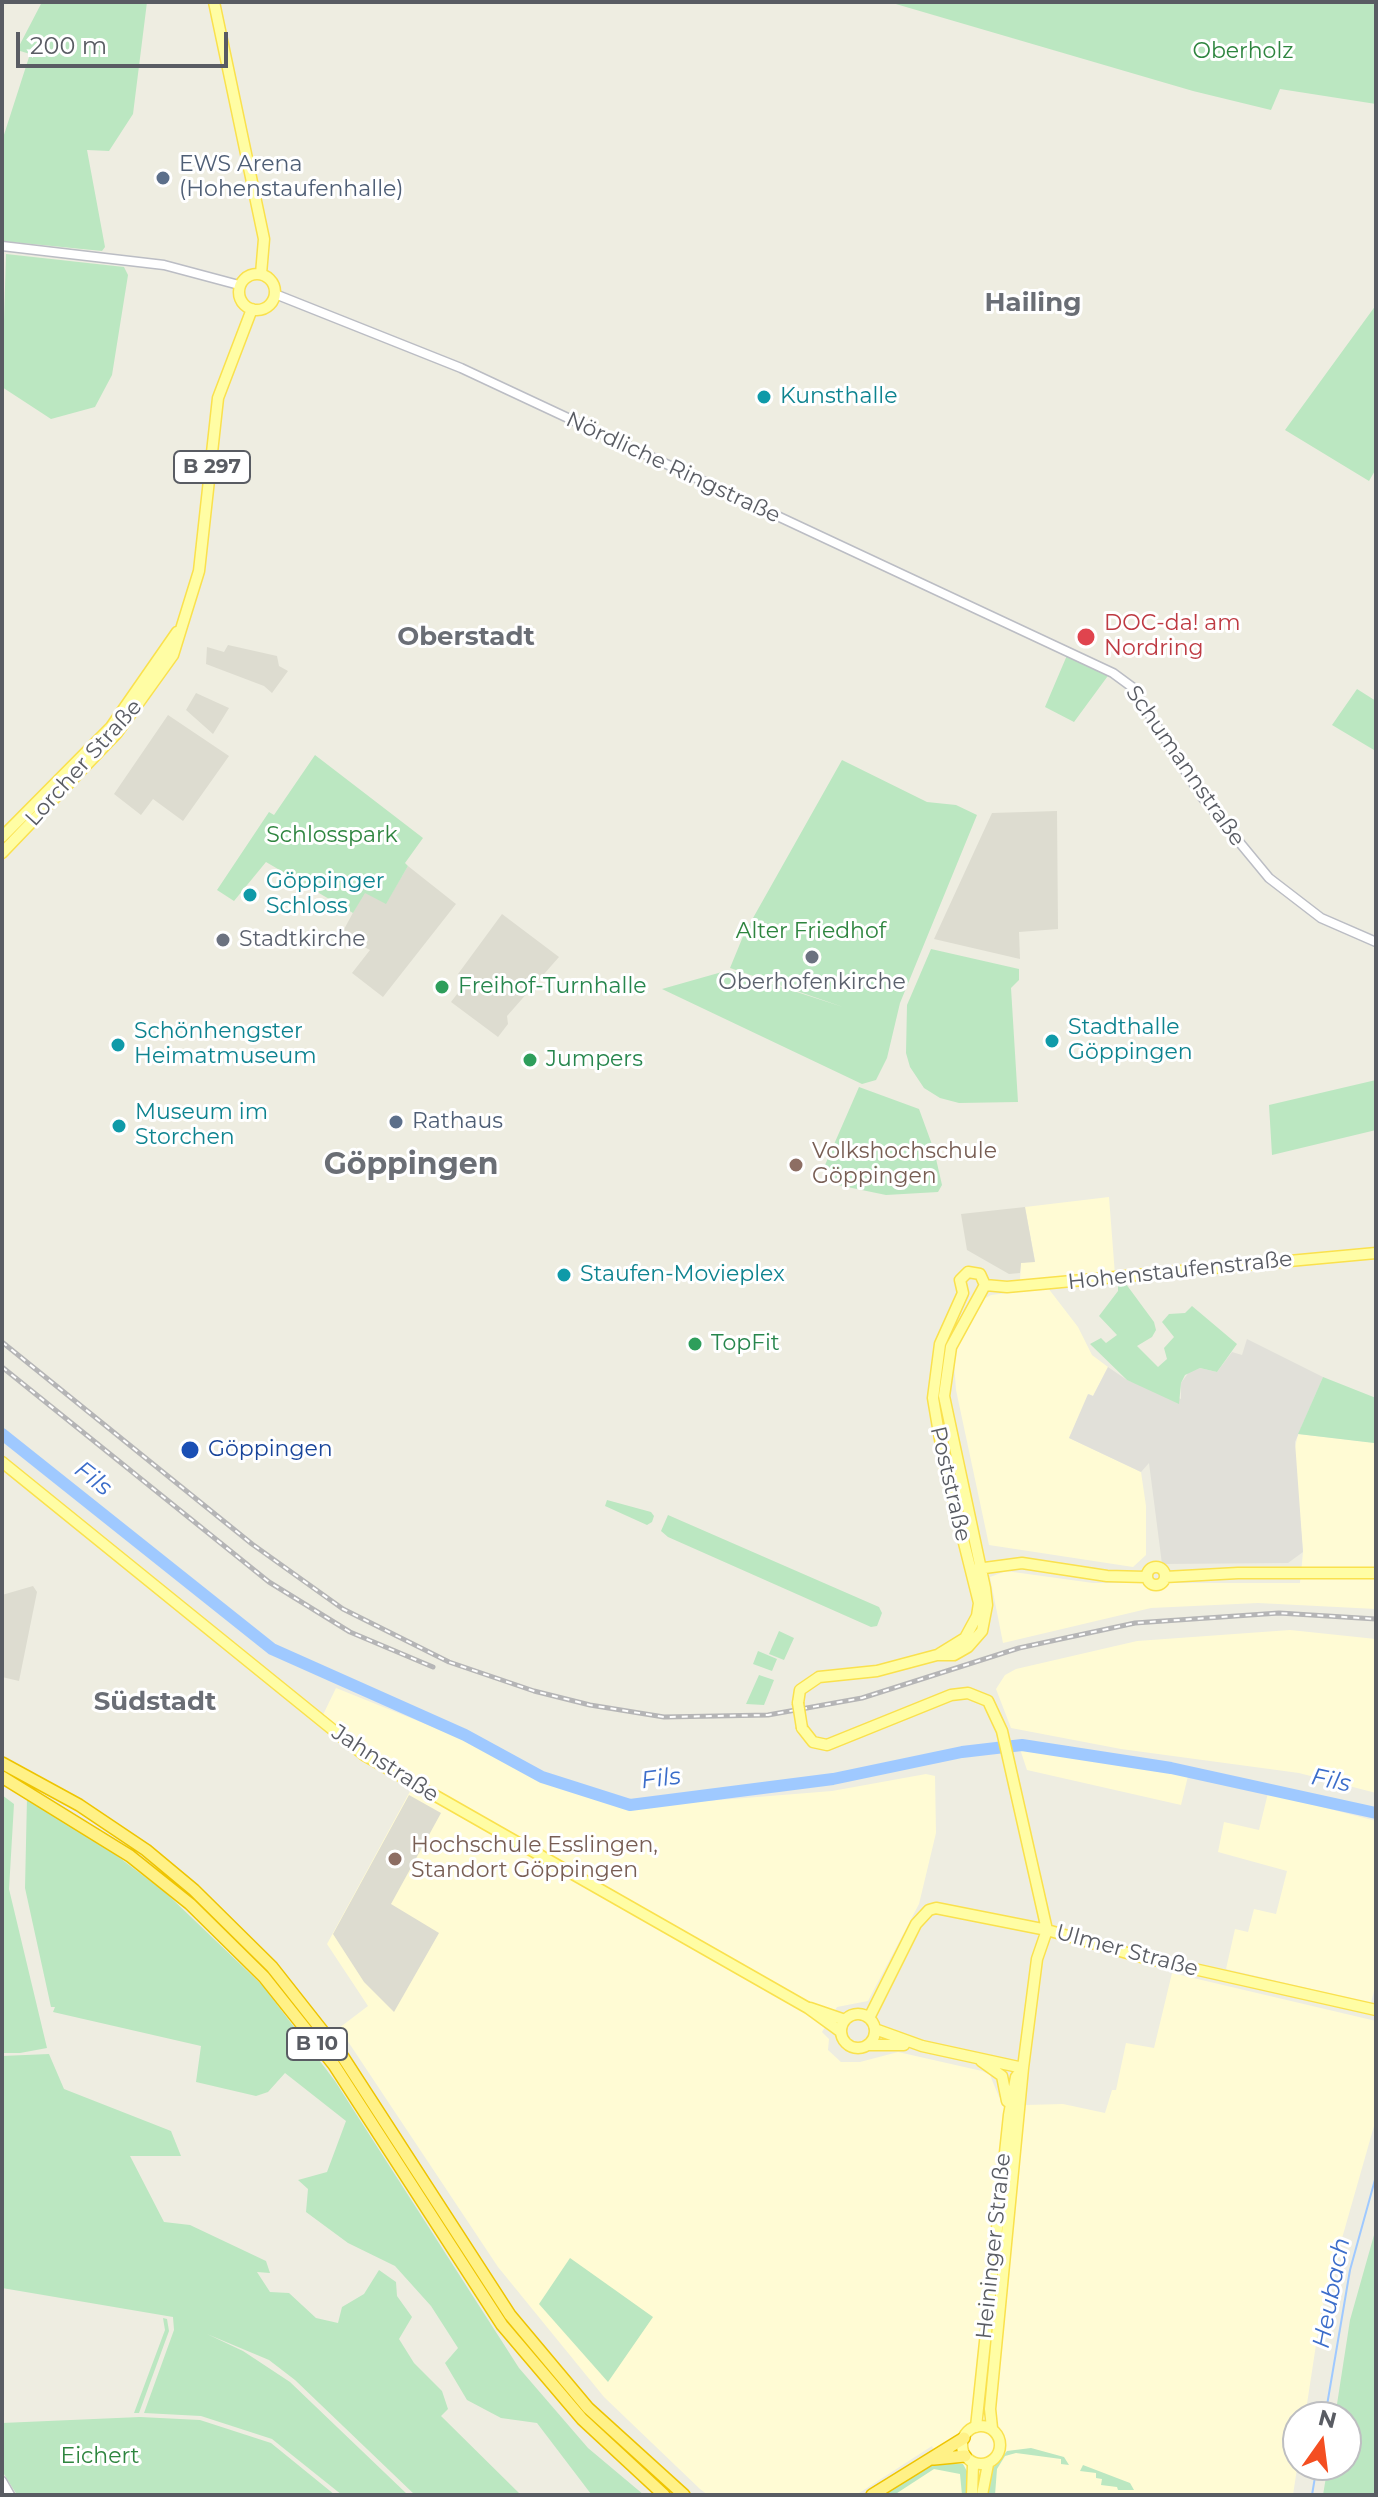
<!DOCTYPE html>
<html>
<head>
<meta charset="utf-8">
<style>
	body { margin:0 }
	#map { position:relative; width:1378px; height:2497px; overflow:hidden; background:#eeede1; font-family:Montserrat,sans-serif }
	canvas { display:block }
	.frame { position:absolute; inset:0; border:4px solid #595c63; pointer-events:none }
	.north { position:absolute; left:1282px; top:2401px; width:80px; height:80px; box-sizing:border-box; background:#fff; border:2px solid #bdbec1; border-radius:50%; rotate:14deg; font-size:22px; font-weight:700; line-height:32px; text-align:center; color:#595c63 }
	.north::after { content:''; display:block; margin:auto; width:28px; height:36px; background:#f44e21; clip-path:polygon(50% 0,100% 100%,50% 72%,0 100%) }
	.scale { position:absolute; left:16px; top:32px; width:212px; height:36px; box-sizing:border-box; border:4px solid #595c63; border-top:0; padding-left:10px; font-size:24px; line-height:28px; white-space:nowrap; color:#595c63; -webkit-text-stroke:6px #fff; paint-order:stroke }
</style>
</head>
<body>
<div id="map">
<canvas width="1378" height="2497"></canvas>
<div class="frame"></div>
<div class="north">N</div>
<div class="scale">200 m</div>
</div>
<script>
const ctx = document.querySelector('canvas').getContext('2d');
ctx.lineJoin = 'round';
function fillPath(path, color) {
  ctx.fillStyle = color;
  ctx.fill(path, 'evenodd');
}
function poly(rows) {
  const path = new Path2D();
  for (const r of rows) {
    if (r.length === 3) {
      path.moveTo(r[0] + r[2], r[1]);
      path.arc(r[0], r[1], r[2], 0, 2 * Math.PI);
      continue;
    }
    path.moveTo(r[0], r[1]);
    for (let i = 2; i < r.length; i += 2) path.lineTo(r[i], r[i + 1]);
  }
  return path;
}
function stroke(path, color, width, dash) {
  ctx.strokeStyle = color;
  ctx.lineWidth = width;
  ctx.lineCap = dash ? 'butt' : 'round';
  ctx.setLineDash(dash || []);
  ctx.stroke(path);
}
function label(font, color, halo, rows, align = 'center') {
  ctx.font = font + ' Montserrat,sans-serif';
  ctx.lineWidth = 6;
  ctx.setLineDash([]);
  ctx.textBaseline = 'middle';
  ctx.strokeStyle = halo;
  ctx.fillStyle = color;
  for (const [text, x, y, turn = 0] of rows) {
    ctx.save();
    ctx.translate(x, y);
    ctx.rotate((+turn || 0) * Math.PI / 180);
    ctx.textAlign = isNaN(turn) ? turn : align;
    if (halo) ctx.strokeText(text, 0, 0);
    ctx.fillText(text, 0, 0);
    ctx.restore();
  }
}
const commercial = poly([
	[1109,1197,1115,1275,1020,1280,1021,1263,1035,1261,1025,1207],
	[1048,1288,1078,1327,1092,1355,1108,1367,1093,1396,1089,1394,1069,1438,1141,1472,1146,1506,1146,1555,1133,1567,989,1545,956,1390,954,1362,959,1341,980,1301,991,1295],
	[1298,1434,1376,1443,1376,1609,1258,1603,1151,1608,1003,1643,990,1577,1006,1571,1093,1583,1300,1583,1303,1552,1294,1452],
	[1290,1630,1376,1639,1376,1793,1299,1773,1121,1749,1011,1728,996,1689,1005,1675,1016,1669,1137,1641],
	[336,1688,632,1807,832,1791,926,1774,935,1776,936,1833,919,1904,868,2001,837,2007,822,2032,829,2039,828,2050,841,2062,860,2062,898,2052,982,2071,990,2075,999,2097,1026,2105,1063,2104,1105,2113,1112,2090,1116,2090,1126,2043,1154,2048,1172,1973,1376,2021,1376,2119,1321,2312,1305,2417,1298,2417,1298,2462,1293,2495,883,2495,940,2463,932,2446,856,2495,708,2495,700,2489,604,2397,498,2267,339,2028,368,2006,327,1944,414,1784,321,1719],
	[1020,1749,1188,1776,1181,1805,1027,1770],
	[1268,1793,1376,1821,1376,1983,1371,2003,1226,1969,1235,1929,1248,1932,1254,1909,1276,1914,1287,1871,1218,1852,1224,1822,1259,1830]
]);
const industrial = poly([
	[1247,1339,1323,1377,1295,1442,1303,1552,1288,1563,1162,1564,1149,1463,1141,1472,1069,1438,1088,1394,1093,1396,1108,1367,1127,1380,1181,1399,1181,1383,1189,1372,1200,1368,1217,1372,1232,1352,1242,1355]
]);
const education = poly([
	[228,645,277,656,279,666,288,671,272,693,264,686,206,664,207,647,224,652],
	[196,693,229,708,213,734,186,710],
	[168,715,229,756,183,821,153,799,141,815,114,794],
	[1057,811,1058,929,1019,932,1020,959,934,939,992,813],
	[408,866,456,904,383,997,352,973,370,950,341,935,364,892,387,901],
	[502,914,559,957,507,1016,508,1024,498,1037,451,1002,467,981,458,974],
	[1025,1207,1035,1262,1021,1263,1020,1273,1009,1274,967,1250,961,1214],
	[33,1586,37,1592,19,1681,2,1677,2,1595],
	[409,1795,441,1813,391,1904,439,1933,394,2012,364,1982,333,1934]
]);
const green = poly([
	[42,2,147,2,133,114,109,151,87,150,105,247,102,251,2,241,2,141,30,54,17,50],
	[889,2,1376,2,1376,104,1280,89,1271,110,1193,91],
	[6,254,124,267,128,275,112,375,95,407,51,419,2,387],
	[1376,305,1376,469,1369,481,1285,430],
	[1068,653,1110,673,1074,722,1045,707],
	[1357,689,1376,701,1374,750,1332,725],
	[315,755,423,838,405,863,408,866,386,904,365,893,353,913,266,862,234,901,217,890,269,812,274,815],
	[842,760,927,802,956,805,977,815,900,1003,887,1058,876,1080,862,1084,662,989,729,970,843,1007,730,968,744,934],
	[931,949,1019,969,1019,980,1011,988,1018,1102,959,1103,940,1098,924,1088,910,1067,906,1053,907,1005],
	[1376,1080,1376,1130,1272,1155,1269,1105],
	[859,1087,919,1109,934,1150,942,1185,938,1192,886,1195,823,1182,825,1165],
	[1118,1284,1126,1284,1154,1322,1156,1330,1152,1337,1137,1346,1158,1367,1167,1359,1164,1348,1174,1337,1162,1322,1169,1314,1185,1313,1192,1306,1237,1344,1217,1372,1200,1368,1185,1375,1181,1383,1179,1404,1127,1380,1090,1344,1101,1338,1106,1343,1117,1335,1099,1316,1118,1291],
	[1323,1377,1376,1398,1374,1443,1298,1434],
	[607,1500,651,1512,654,1516,652,1522,647,1525,605,1506],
	[668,1515,879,1607,882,1613,877,1626,871,1627,668,1537,661,1531],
	[779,1631,794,1638,784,1660,769,1654],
	[758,1651,777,1659,772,1671,753,1664],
	[759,1675,774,1680,764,1705,746,1704],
	[2,1795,14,1804,9,1889,47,2048,20,2053,2,2053],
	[27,1798,112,1852,166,1893,263,1986,335,2081,519,2368,588,2448,644,2495,591,2494,537,2423,501,2418,467,2400,445,2363,458,2348,431,2306,395,2266,348,2243,306,2212,308,2189,298,2180,327,2172,346,2121,285,2073,268,2092,256,2096,196,2082,201,2046,53,2012,55,2007,51,2007,25,1888],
	[49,2054,64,2089,171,2131,181,2156,130,2156,164,2222,190,2225,266,2261,270,2273,257,2272,270,2292,289,2293,316,2318,338,2323,342,2307,364,2294,379,2270,396,2282,397,2296,412,2317,399,2339,414,2363,442,2391,448,2409,441,2416,521,2495,415,2495,295,2380,269,2360,207,2334,243,2351,290,2382,408,2495,342,2495,272,2439,201,2416,144,2413,174,2330,173,2317,2,2288,2,2056],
	[1376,2228,1376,2495,1323,2495,1328,2465,1346,2465,1346,2417,1335,2417,1350,2320],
	[570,2258,653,2317,608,2382,539,2304],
	[163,2318,167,2319,169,2331,139,2413,134,2413,165,2330],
	[140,2417,200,2420,271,2443,335,2495,17,2495,2,2471,2,2423],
	[1031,2448,1064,2457,1069,2465,1061,2464,1061,2459,1016,2453,1005,2456,997,2469,995,2495,986,2495,989,2473,1007,2451],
	[934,2462,963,2464,969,2475,968,2495,962,2495,960,2474,934,2469,894,2495,882,2495],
	[1083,2465,1130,2483,1134,2490,1118,2490,1117,2487,1101,2485,1102,2479,1096,2478,1096,2473,1080,2471]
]);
const stream = poly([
	[1325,2417,1350,2270,1376,2176],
	[1312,2495,1317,2465]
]);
const river = poly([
	[2,1434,272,1649,465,1735,542,1777,630,1805,833,1779,962,1752,1022,1745,1171,1768,1376,1813]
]);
const minor = poly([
	[2,246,164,265,239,285],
	[275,294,461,368,1113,673,1132,687,1202,797,1269,878,1321,918,1376,942],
	[2,2481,10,2495]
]);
const major = poly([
	[214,2,264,239,261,274],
	[257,292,18],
	[2,837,111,727,177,632],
	[2,853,117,733,173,655,199,571,218,398,252,309],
	[985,1285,1007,1287,1376,1253],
	[963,1293,960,1280,968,1272,980,1274,985,1285],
	[2,1462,364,1755,808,2008,841,2032],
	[1156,1576,9],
	[977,1569,1022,1563,1107,1576,1146,1577],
	[1165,1577,1238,1573,1376,1573],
	[939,1654,965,1638,977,1616,979,1603,944,1463,933,1398,940,1344,963,1293],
	[798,1703,800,1690,819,1677,877,1671,937,1655,954,1655,968,1647,982,1631,987,1605,985,1588,944,1396,951,1347,985,1285],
	[802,1728,813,1742,827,1745,951,1695,968,1693,988,1701,1002,1731,1047,1930],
	[810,2008,845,2020],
	[858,2031,17],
	[869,2018,916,1924,929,1910,936,1908,1047,1930,1141,1957,1376,2010],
	[875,2029,922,2046,1023,2068],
	[868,2045,904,2045],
	[981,2061,1002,2076,1007,2101],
	[981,2445,19],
	[976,2427,1009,2115,1016,2077,1023,2068],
	[992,2428,990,2409,1023,2068,1037,1959,1047,1930],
	[972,2495,973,2465],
	[982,2495,988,2464]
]);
const highway = poly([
	[2,1763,79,1805,146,1850,194,1890,272,1967,343,2057,510,2315,588,2408,684,2495],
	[2,1777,130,1856,190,1904,264,1977,334,2065,502,2325,582,2419,664,2495],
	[934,2459,965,2456],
	[872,2495,964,2438]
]);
const rail = poly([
	[2,1342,252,1544,343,1609,449,1662,534,1691,590,1705,664,1717,768,1715,862,1698,1019,1648,1135,1623,1279,1613,1376,1619],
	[2,1367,269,1582,350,1632,433,1667]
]);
const majorBridge = poly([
	[798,1703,802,1728]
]);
const markers = [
	[163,178,8,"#5c6f8a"],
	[764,397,8,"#0f9aa8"],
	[1086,637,10,"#e0444e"],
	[250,895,8,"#0f9aa8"],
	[223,940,8,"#6b7280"],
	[812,957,8,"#6b7280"],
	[442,987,8,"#2e9e5b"],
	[1052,1041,8,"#0f9aa8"],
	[118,1045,8,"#0f9aa8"],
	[530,1060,8,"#2e9e5b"],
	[396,1122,8,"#5c6f8a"],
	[119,1126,8,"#0f9aa8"],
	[796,1165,8,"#8d6e63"],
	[564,1275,8,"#0f9aa8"],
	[695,1344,8,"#2e9e5b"],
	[190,1450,10,"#1a4fb4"],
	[395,1859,8,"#8d6e63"]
];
const shields = [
	[212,467,76],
	[317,2044,60]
];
const shieldNames = [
	["B 297",212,467],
	["B 10",317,2044]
];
const parkNames = [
	["Oberholz",1243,52],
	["Schlosspark",332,836],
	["Alter Friedhof",811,932],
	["Eichert",100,2457]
];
const serviceNames = [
	["EWS Arena",179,165],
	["(Hohenstaufenhalle)",179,190],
	["Rathaus",412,1122]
];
const cultureNames = [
	["Kunsthalle",780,397],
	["Göppinger",266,882],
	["Schloss",266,907],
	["Stadthalle",1068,1028],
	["Göppingen",1068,1053],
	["Schönhengster",134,1032],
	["Heimatmuseum",134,1057],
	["Museum im",135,1113],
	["Storchen",135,1138],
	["Staufen-Movieplex",580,1275]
];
const streetNames = [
	["Nördliche Ringstraße",673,468,25],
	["Lorcher Straße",84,763,-48],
	["Schumannstraße",1185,766,55],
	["Hohenstaufenstraße",1180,1271,-6],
	["Poststraße",950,1484,77],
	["Jahnstraße",385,1764,33],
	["Ulmer Straße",1127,1951,15],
	["Heininger Straße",994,2246,-84]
];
const healthNames = [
	["DOC-da! am",1104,624],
	["Nordring",1104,649]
];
const worshipNames = [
	["Stadtkirche",239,940],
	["Oberhofenkirche",812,983,"center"]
];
const leisureNames = [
	["Freihof-Turnhalle",458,987],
	["Jumpers",546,1060],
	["TopFit",711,1344]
];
const educationNames = [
	["Volkshochschule",812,1152],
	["Göppingen",812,1177],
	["Hochschule Esslingen,",411,1846],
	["Standort Göppingen",411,1871]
];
const transitNames = [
	["Göppingen",208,1450]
];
const waterNames = [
	["Fils",93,1479,38],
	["Fils",661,1779,-7],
	["Fils",1331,1781,12],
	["Heubach",1332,2293,-79]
];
const quarterNames = [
	["Hailing",1033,303],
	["Oberstadt",466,637],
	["Südstadt",155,1702]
];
const districtNames = [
	["Göppingen",411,1165]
];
fillPath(commercial, '#fffbd4');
fillPath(industrial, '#e1e0d9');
fillPath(education, '#dddcd0');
fillPath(green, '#bbe7c1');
stroke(stream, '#9fc9ff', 2);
stroke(river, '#9fc9ff', 12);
stroke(minor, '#bbbdc4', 11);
stroke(major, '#fae14d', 13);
stroke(highway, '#eec400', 14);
stroke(minor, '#fff', 8);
stroke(major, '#fffda4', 10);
stroke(highway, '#fff186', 11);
stroke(rail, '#b5b5b6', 5);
stroke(rail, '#fff', 2, [6]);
stroke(majorBridge, '#fae14d', 13, []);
stroke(majorBridge, '#fffda4', 10);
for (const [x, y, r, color] of markers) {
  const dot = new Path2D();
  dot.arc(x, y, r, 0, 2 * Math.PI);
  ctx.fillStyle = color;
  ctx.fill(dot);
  stroke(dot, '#fff', 3);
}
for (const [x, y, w] of shields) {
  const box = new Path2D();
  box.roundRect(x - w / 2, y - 16, w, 32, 6);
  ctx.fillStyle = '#fff';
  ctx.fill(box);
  stroke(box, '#595c63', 2);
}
label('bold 20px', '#595c63', null, shieldNames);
label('22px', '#2e853f', '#fff', parkNames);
label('22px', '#4e5e75', '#fff', serviceNames, 'left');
label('22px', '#0d838f', '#fff', cultureNames, 'left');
label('22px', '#595c63', '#fff', streetNames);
label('22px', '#be3a42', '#fff', healthNames, 'left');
label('22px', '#5b616d', '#fff', worshipNames, 'left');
label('22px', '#27864d', '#fff', leisureNames, 'left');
label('22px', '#785e54', '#fff', educationNames, 'left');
label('22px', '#164399', '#fff', transitNames, 'left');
label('italic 24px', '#3b6dca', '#fff', waterNames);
label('bold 26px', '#6a6e75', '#fff', quarterNames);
label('bold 30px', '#6a6e75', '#fff', districtNames);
</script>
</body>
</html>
